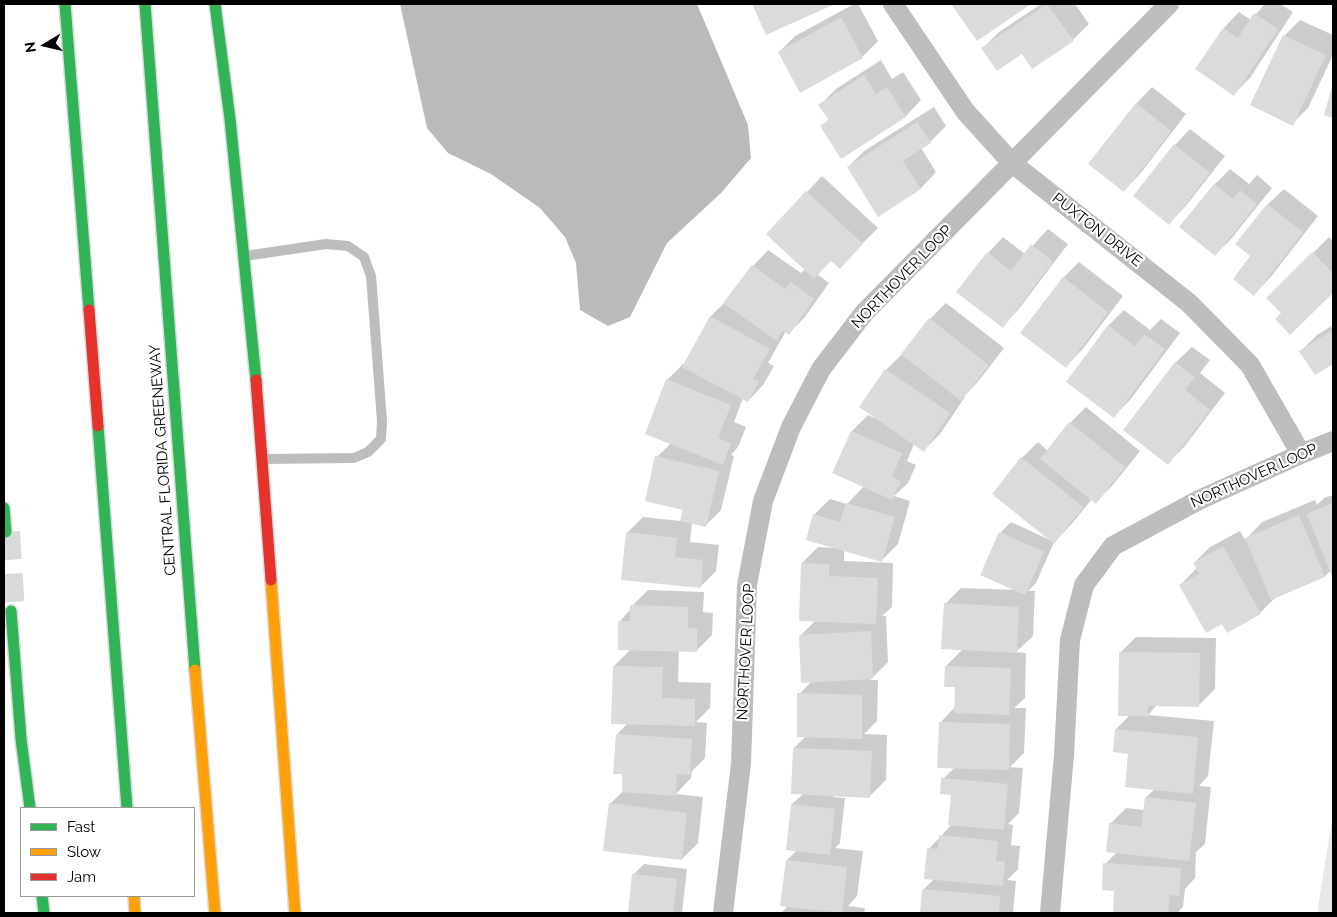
<!DOCTYPE html>
<html>
<head>
<meta charset="utf-8">
<style>
	body { margin:0 }
	#map { position:relative; width:1337px; height:917px; overflow:hidden; background:#fff; font-family:Raleway,sans-serif }
	canvas { display:block }
	.frame { position:absolute; inset:0; border:5px solid #000; pointer-events:none }
	.legend { position:absolute; left:20px; top:807px; width:175px; height:90px; box-sizing:border-box; background:#fff; border:1px solid #999; margin:0; padding:6px 9px; list-style:none; font-size:15px; color:#000 }
	.legend li { display:flex; align-items:center; gap:10px; height:25px }
	.legend b { width:25px; border:1px solid #999 }
	.north { position:absolute; left:20px; top:20px; width:50px; height:50px; -webkit-text-stroke:4px #fff; paint-order:stroke; rotate:261deg; font-size:14px; font-weight:700; line-height:20px; text-align:center; color:#000 }
	.north::after { content:''; display:block; margin:auto; width:18px; height:22px; background:#000; clip-path:polygon(50% 0,100% 100%,50% 72%,0 100%) }
</style>
</head>
<body>
<div id="map">
<canvas width="1337" height="917"></canvas>
<div class="frame"></div>
<ul class="legend">
<li><b style="height:6px;background:#30b455"></b>Fast</li>
<li><b style="height:6px;background:#ff9f0a"></b>Slow</li>
<li><b style="height:6px;background:#e5322d"></b>Jam</li>
</ul>
<div class="north">N</div>
</div>
<script>
const ctx = document.querySelector('canvas').getContext('2d');
ctx.lineJoin = 'round';
function fillPath(path, color) {
  ctx.fillStyle = color;
  ctx.fill(path, 'evenodd');
}
function poly(rows) {
  const path = new Path2D();
  for (const r of rows) {
    path.moveTo(r[0], r[1]);
    for (let i = 2; i < r.length; i += 2) path.lineTo(r[i], r[i + 1]);
  }
  return path;
}
function stroke(path, color, width, dash) {
  ctx.strokeStyle = color;
  ctx.lineWidth = width;
  ctx.lineCap = dash ? 'butt' : 'round';
  ctx.setLineDash(dash || []);
  ctx.stroke(path);
}
function label(font, color, halo, rows, align = 'center') {
  ctx.font = font + ' Raleway,sans-serif';
  ctx.lineWidth = 4.5;
  ctx.setLineDash([]);
  ctx.textBaseline = 'middle';
  ctx.strokeStyle = halo;
  ctx.fillStyle = color;
  for (const [text, x, y, turn = 0] of rows) {
    ctx.save();
    ctx.translate(x, y);
    ctx.rotate((+turn || 0) * Math.PI / 180);
    ctx.textAlign = isNaN(turn) ? turn : align;
    if (halo) ctx.strokeText(text, 0, 0);
    ctx.fillText(text, 0, 0);
    ctx.restore();
  }
}
const green = poly([
	[1333,814,1333,913,1319,913,1318,907]
]);
const water = poly([
	[400,4,697,4,748,125,751,158,721,193,667,243,630,317,608,326,580,310,576,263,565,237,540,208,491,174,448,153,427,128]
]);
const shadow = poly([
	[754,4,832,4,766,33],
	[854,4,858,4,878,41,862,57,779,52,795,36],
	[953,4,1029,4,978,40],
	[1041,4,1075,4,1089,24,1073,40,1022,52,983,48,999,32],
	[1265,4,1280,4,1293,12,1250,78,1234,94,1224,28,1239,12,1251,20],
	[1300,20,1333,35,1333,55,1308,108,1292,124,1284,36],
	[881,60,892,79,903,72,921,100,906,116,822,126,829,119,820,105,836,89],
	[1152,87,1186,114,1140,174,1124,190,1090,163,1137,103],
	[934,107,946,126,930,142,921,148,936,172,921,188,848,167,864,151],
	[1190,129,1225,156,1185,207,1169,223,1175,145],
	[1230,169,1249,184,1257,175,1272,188,1231,239,1215,255,1215,184],
	[822,176,878,228,855,251,831,259,817,274,829,283,805,317,789,333,786,331,768,363,774,366,763,385,748,401,743,398,734,422,746,427,738,447,731,455,734,456,721,510,705,526,692,523,690,542,719,545,716,571,700,587,627,533,643,517,681,521,684,509,657,457,671,443,667,380,683,364,685,364,711,316,725,302,753,266,768,250,801,273,805,269,807,192],
	[1284,189,1318,216,1270,278,1254,294,1252,256,1237,244,1268,204],
	[1048,229,1068,244,1018,310,1003,326,988,253,1003,237,1025,254],
	[1329,237,1333,241,1333,291,1290,334,1283,313,1268,298],
	[1079,262,1123,296,1082,350,1066,366,1063,278],
	[946,303,1004,348,977,383,964,396,965,397,940,434,924,450,914,444,907,461,916,465,908,483,894,496,910,501,898,544,882,560,844,550,844,561,893,563,892,607,882,616,886,616,888,662,870,680,878,680,877,721,864,734,887,735,886,780,870,796,833,795,833,797,845,798,840,843,835,848,863,851,857,896,848,906,865,908,864,913,781,913,788,906,787,860,797,850,792,804,803,794,794,748,806,736,799,694,812,681,800,636,815,621,802,563,818,547,835,548,814,515,830,499,847,504,864,486,834,473,852,431,868,415,874,418,875,417,886,370,902,354,930,319],
	[1124,310,1150,330,1161,319,1180,333,1130,400,1114,416,1108,326],
	[1333,325,1333,362,1315,374,1301,351,1317,335],
	[1192,347,1210,360,1200,373,1225,393,1184,447,1168,463,1125,430,1176,362],
	[1086,407,1140,451,1112,486,1096,502,1092,499,1070,526,1054,542,1036,583,1028,591,1035,591,1033,636,1016,652,1026,653,1025,698,1014,708,1026,708,1024,753,1010,767,1023,768,1019,813,1008,824,1013,825,1011,845,1020,846,1018,869,1007,880,1016,881,1013,913,921,913,923,890,935,878,929,849,952,824,952,794,943,779,955,767,940,723,955,707,956,686,946,666,963,649,945,604,961,588,1018,590,1000,533,1011,522,1048,539,1022,458,1038,442,1048,451,1070,423],
	[1333,495,1333,576,1331,570,1325,576,1277,596,1260,613,1222,623,1180,585,1197,568,1194,563,1210,547,1240,531,1245,540,1262,522,1315,500,1317,505,1324,498],
	[648,590,704,592,703,612,713,613,712,635,696,651,679,650,678,682,711,683,710,708,696,722,707,723,705,758,692,771,691,778,676,794,703,797,698,843,682,859,610,804,623,791,624,773,617,734,628,723,614,666,631,649,620,621,631,609,632,606],
	[1136,637,1216,638,1215,689,1199,705,1157,705,1148,715,1214,721,1208,776,1199,786,1211,787,1205,844,1196,852,1195,878,1185,889,1183,907,1177,913,1114,913,1115,889,1105,864,1117,852,1110,824,1126,808,1145,810,1146,797,1155,789,1130,753,1116,729,1130,715,1120,653],
	[644,864,687,869,682,913,629,913,633,875]
]);
const building = poly([
	[752,4,835,4,766,35],
	[951,4,1031,4,977,41],
	[1047,4,1074,41,1032,69,1022,54,997,71,981,48],
	[1254,13,1278,29,1234,96,1195,69,1223,28,1238,38],
	[841,17,863,58,800,93,778,52],
	[1283,35,1326,55,1293,126,1250,105],
	[864,75,876,94,887,87,906,117,841,159,820,126,829,120,818,105],
	[1333,83,1333,118,1324,115],
	[1136,103,1171,131,1124,192,1088,164],
	[917,122,931,143,903,161,921,189,878,217,847,167],
	[1174,144,1210,173,1169,225,1133,196],
	[1214,184,1233,199,1240,190,1257,204,1215,256,1179,227],
	[806,191,863,244,840,269,831,261,814,279,766,234],
	[1267,204,1303,232,1254,296,1233,279,1250,256,1235,244],
	[1031,244,1053,261,1003,328,956,292,987,252,1011,271],
	[1312,252,1333,273,1333,293,1290,335,1275,319,1281,313,1266,298],
	[752,265,785,289,791,282,814,299,789,335,783,331,776,340,723,303],
	[1063,277,1108,312,1066,368,1020,333],
	[710,316,770,349,753,379,759,382,748,402,682,367],
	[929,318,989,365,961,401,901,354],
	[1108,325,1135,346,1144,334,1165,349,1114,418,1066,382],
	[1333,330,1333,364,1315,375,1299,351],
	[1175,362,1195,377,1185,390,1210,410,1168,465,1123,430],
	[885,369,950,413,924,452,859,407],
	[666,379,731,405,718,438,731,443,723,465,645,434],
	[1069,422,1125,467,1096,504,1040,459],
	[851,431,902,453,892,477,901,481,892,500,832,473],
	[655,456,719,471,706,527,680,521,683,510,645,501],
	[1021,457,1083,507,1054,544,992,494],
	[846,503,895,517,882,562,806,540,813,514,840,522],
	[1333,503,1333,579,1307,514],
	[1299,515,1325,577,1271,600,1245,538],
	[626,532,677,538,675,557,703,560,701,588,621,580],
	[999,532,1044,552,1025,595,980,575],
	[1223,546,1261,614,1227,633,1222,624,1206,633,1179,585,1199,574,1193,563],
	[801,563,829,564,829,576,878,578,876,624,799,621],
	[944,603,1019,607,1017,653,941,649],
	[630,605,688,607,688,628,697,628,697,652,618,650,618,621,630,621],
	[871,631,873,679,801,683,799,635],
	[1119,652,1200,653,1199,707,1148,706,1148,716,1118,716],
	[613,666,663,667,662,698,695,699,695,726,611,724],
	[945,666,1011,668,1009,715,954,713,955,687,944,687],
	[797,693,862,695,862,739,797,737],
	[939,722,1010,724,1009,770,937,768],
	[1115,729,1198,737,1193,794,1125,787,1128,754,1113,752],
	[616,734,692,739,690,775,677,774,676,796,622,792,622,774,613,774],
	[793,748,872,751,870,798,791,794],
	[941,778,1008,784,1004,830,948,825,951,795,940,794],
	[1145,797,1196,803,1189,861,1106,852,1109,823,1141,827],
	[609,803,687,813,682,860,603,851],
	[791,804,835,809,830,855,786,850],
	[939,835,998,841,996,861,1005,861,1003,886,924,879,927,848,938,849],
	[786,860,847,867,842,913,780,906],
	[1103,863,1181,868,1179,896,1170,895,1168,913,1113,913,1114,891,1102,890],
	[632,874,677,879,673,913,628,913],
	[922,889,1000,896,999,913,920,913]
]);
const highwayTunnel = poly([
	[6,532,11,611]
]);
const lane = poly([
	[245,256,326,244,348,246,364,257,371,276,382,421,381,439,368,452,354,458,263,459]
]);
const street = poly([
	[893,4,965,111,1012,163,1189,303,1250,365,1301,454],
	[723,913,741,764,747,585,763,501,791,427,821,369,864,313,1169,4],
	[1050,913,1064,755,1070,640,1084,585,1113,546,1199,500,1301,454,1333,441]
]);
const fast = poly([
	[65,4,89,310],
	[145,4,195,670],
	[215,4,230,119,256,380],
	[98,426,127,808],
	[4,508,6,532],
	[11,611,21,739,30,808],
	[42,896,44,913]
]);
const slow = poly([
	[271,580,295,913],
	[195,670,215,913],
	[134,896,135,913]
]);
const jam = poly([
	[89,310,98,426],
	[256,380,271,580]
]);
const streetNames = [
	["PUXTON DRIVE",1097,230,38],
	["NORTHOVER LOOP",902,277,-46],
	["CENTRAL FLORIDA GREENEWAY",163,460,-94],
	["NORTHOVER LOOP",1254,476,-24],
	["NORTHOVER LOOP",746,652,-87]
];
fillPath(green, '#e8e8e8');
fillPath(water, '#bababa');
fillPath(shadow, '#0003');
fillPath(building, '#dbdbdb');
stroke(highwayTunnel, '#d9d9d9', 28, [28, 14]);
stroke(fast, '#dbdbdb', 14);
stroke(slow, '#dbdbdb', 14);
stroke(jam, '#dbdbdb', 14);
stroke(lane, '#bdbdbd', 10);
stroke(street, '#bdbdbd', 20);
stroke(fast, '#30b455', 11);
stroke(slow, '#ff9f0a', 11);
stroke(jam, '#e5322d', 11);
label('15px', '#000', '#fff', streetNames);
</script>
</body>
</html>
